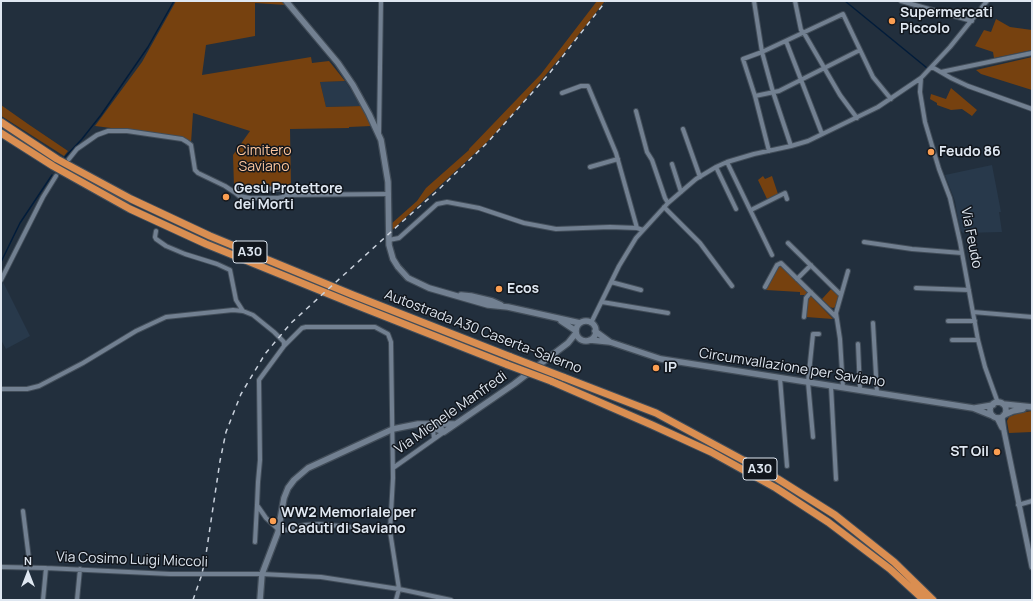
<!DOCTYPE html>
<html>
<head>
<meta charset="utf-8">
<style>
	body { margin:0 }
	#map { position:relative; width:1033px; height:601px; overflow:hidden; background:#222f3d; font-family:Manrope,sans-serif }
	canvas { display:block }
	.frame { position:absolute; inset:0; border:2px solid #dfe7f1; pointer-events:none }
	.north { position:absolute; left:8px; top:553px; width:40px; height:40px; -webkit-text-stroke:3px #11161d; paint-order:stroke; rotate:0deg; font-size:11px; font-weight:700; line-height:16px; text-align:center; color:#dfe7f1 }
	.north::after { content:''; display:block; margin:auto; width:14px; height:18px; background:#dfe7f1; clip-path:polygon(50% 0,100% 100%,50% 72%,0 100%) }
</style>
</head>
<body>
<div id="map">
<canvas width="1033" height="601"></canvas>
<div class="frame"></div>
<div class="north">N</div>
</div>
<script>
const ctx = document.querySelector('canvas').getContext('2d');
ctx.lineJoin = 'round';
function fillPath(path, color) {
  ctx.fillStyle = color;
  ctx.fill(path, 'evenodd');
}
function poly(rows) {
  const path = new Path2D();
  for (const r of rows) {
    if (r.length === 3) {
      path.moveTo(r[0] + r[2], r[1]);
      path.arc(r[0], r[1], r[2], 0, 2 * Math.PI);
      continue;
    }
    path.moveTo(r[0], r[1]);
    for (let i = 2; i < r.length; i += 2) path.lineTo(r[i], r[i + 1]);
  }
  return path;
}
function stroke(path, color, width, dash) {
  ctx.strokeStyle = color;
  ctx.lineWidth = width;
  ctx.lineCap = dash ? 'butt' : 'round';
  ctx.setLineDash(dash || []);
  ctx.stroke(path);
}
function label(font, color, halo, rows, align = 'center') {
  ctx.font = font + ' Manrope,sans-serif';
  ctx.lineWidth = 3;
  ctx.setLineDash([]);
  ctx.textBaseline = 'middle';
  ctx.strokeStyle = halo;
  ctx.fillStyle = color;
  for (const [text, x, y, turn = 0] of rows) {
    ctx.save();
    ctx.translate(x, y);
    ctx.rotate((+turn || 0) * Math.PI / 180);
    ctx.textAlign = isNaN(turn) ? turn : align;
    if (halo) ctx.strokeText(text, 0, 0);
    ctx.fillText(text, 0, 0);
    ctx.restore();
  }
}
const built = poly([
	[345,81,361,106,326,107,320,82],
	[992,165,1001,212,999,212,1002,232,963,233,960,230,955,201,945,175],
	[3,282,30,336,6,349,1,340,1,286]
]);
const green = poly([
	[176,1,283,1,286,5,255,3,255,36,206,45,202,75,311,57,312,63,329,61,345,81,320,82,326,107,363,106,371,126,349,127,349,128,290,129,291,187,234,186,233,155,250,131,193,113,191,143,175,136,95,126,142,62],
	[597,1,605,1,564,53,517,109,487,142,391,231,391,224,417,201,426,188,469,150,469,149,541,74],
	[996,19,1010,27,1032,30,1032,50,994,58,993,52,975,46,984,30,991,32],
	[1032,57,1032,90,981,74,976,70],
	[951,88,977,110,972,116,962,109,951,110,937,105,937,103,930,99,931,94,946,99],
	[1,105,28,124,68,151,64,156,3,117,1,116],
	[763,176,765,179,772,176,778,194,767,199,758,180],
	[780,265,809,293,807,295,800,295,800,292,766,290],
	[832,288,839,296,835,307,833,308,830,307,822,299],
	[811,296,833,319,806,317,807,299],
	[1032,411,1032,432,1009,433,1007,421,1009,417,1019,413]
]);
const stream = poly([
	[845,1,927,68],
	[65,157,82,139,101,115,148,47,174,1],
	[1,262,20,223,52,175]
]);
const minorTunnel = poly([
	[56,176,69,159]
]);
const minor = poly([
	[754,1,762,52,773,92,791,146],
	[795,1,801,30,804,33,840,95,857,118],
	[901,1,972,21],
	[786,41,822,134],
	[932,67,951,78,968,86,1032,109],
	[941,72,1032,53],
	[921,78,920,92,925,122,939,169,950,198,960,242,978,340,985,367,998,403],
	[562,93,581,86,588,86,616,153,637,228],
	[755,96,779,91,860,50],
	[636,111,647,152,652,160,665,198,668,203],
	[683,129,700,177],
	[379,135,381,1],
	[769,151,755,96,743,59,762,52,843,14,873,77,891,99],
	[69,159,77,149,97,135,108,131,127,131,182,139,187,142,191,145,195,170,198,173,225,186,234,192,235,190,238,188,280,189,283,190,284,195,389,194],
	[727,162,772,255],
	[672,164,681,192],
	[590,167,618,159],
	[716,167,736,209],
	[234,192,239,196,250,198,278,198,283,197,284,195],
	[664,207,700,243,732,286],
	[751,210,785,193,787,199],
	[156,231,155,237,156,239,166,246,185,254,217,264,230,270,236,300,243,311],
	[389,240,399,238,437,204,447,202,479,208,524,223,556,229,610,227,637,228,643,230],
	[864,242,912,249,962,253],
	[788,243,841,295],
	[797,279,811,265],
	[1,280,43,197,56,176],
	[611,282,641,290],
	[765,287,777,265,781,263,836,317],
	[916,288,969,290],
	[602,302,668,313],
	[973,312,1032,317],
	[804,317,806,298,811,292],
	[948,321,975,321],
	[591,323,619,266,636,238,668,203,696,179,716,167,727,162,754,154,791,146,808,141,878,107,921,78,950,47,987,1],
	[873,323,877,393],
	[952,340,978,340],
	[858,344,860,390],
	[284,346,302,328,306,327,375,327,388,334,391,342,393,478,390,531,399,589,396,600],
	[780,378,787,466],
	[831,386,836,479],
	[843,388,840,339,836,313,848,271],
	[1,389,27,389,39,386,83,363,136,331,166,317,233,310,243,311,253,315,274,332,284,342,284,346,259,380,260,460,258,482,257,505,266,518,279,530],
	[433,428,434,439],
	[813,437,808,382,813,334,819,334],
	[393,468,444,432,440,425],
	[1018,505,1032,501],
	[23,511,30,567],
	[278,532,305,525,319,524,390,531],
	[255,542,257,505],
	[1,567,46,568,170,574,262,574,321,577,399,589,451,600],
	[43,600,46,568],
	[77,600,80,569]
]);
const tertiary = poly([
	[1002,417,1004,431,1032,567],
	[997,418,1002,428]
]);
const secondary = poly([
	[286,1,338,63,353,85,369,114,381,140,388,182,389,245,393,259,398,267,408,278,429,288,488,305,508,307,580,323],
	[461,295,471,296,492,301,501,305],
	[561,321,576,331],
	[586,331,10],
	[595,331,610,342],
	[590,340,610,342,661,359,973,408,993,416],
	[998,410,8],
	[1003,404,1032,407],
	[975,408,993,405],
	[1004,415,1013,411,1023,409],
	[430,424,433,428,444,432,514,384,568,343,576,333],
	[260,600,262,574,278,532,284,498,288,488,294,480,308,468,393,429,418,424,454,424]
]);
const motorway = poly([
	[1,122,57,159,131,199,210,236,353,295,511,357],
	[1,133,53,166,130,209,206,244,351,303,508,365],
	[563,377,656,413,778,479,835,515,894,562,933,600],
	[551,381,652,425,711,452,776,488,828,522,890,569,924,600]
]);
const rail = poly([
	[193,600,201,577,205,561,220,461,226,432,241,394,265,354,291,323,403,221,435,193,488,142,548,75,606,1]
]);
const motorwayBridge = poly([
	[511,357,563,377],
	[508,365,551,381]
]);
const markers = [
	[892,21,4,"#fb9e51"],
	[931,152,4,"#fb9e51"],
	[226,197,4,"#fb9e51"],
	[499,289,4,"#fb9e51"],
	[656,368,4,"#fb9e51"],
	[997,452,4,"#fb9e51"],
	[273,521,4,"#fb9e51"]
];
const shields = [
	[250,252,34],
	[760,469,34]
];
const shieldNames = [
	["A30",250,252],
	["A30",760,469]
];
const poiNames = [
	["Supermercati",900,13],
	["Piccolo",900,29],
	["Feudo 86",939,152],
	["Gesù Protettore",234,189],
	["dei Morti",234,205],
	["Ecos",507,289],
	["IP",664,368],
	["ST Oil",989,452,"right"],
	["WW2 Memoriale per",281,513],
	["i Caduti di Saviano",281,529]
];
const parkNames = [
	["Cimitero",264,151],
	["Saviano",264,167]
];
const streetNames = [
	["Via Feudo",971,238,79],
	["Autostrada A30 Caserta-Salerno",483,332,21],
	["Circumvallazione per Saviano",792,368,9],
	["Via Michele Manfredi",451,413,-35],
	["Via Cosimo Luigi Miccoli",132,560,2]
];
fillPath(built, '#28394b');
fillPath(green, '#76410f');
stroke(stream, '#021c3a', 1.5);
stroke(minorTunnel, '#3e4b58', 4, [4, 2]);
stroke(minor, '#424d59', 6);
stroke(tertiary, '#424d59', 7);
stroke(secondary, '#424d59', 8);
stroke(motorway, '#424d59', 9);
stroke(minor, '#728091', 4);
stroke(tertiary, '#728091', 5);
stroke(secondary, '#728091', 5.5);
stroke(motorway, '#da8e51', 7);
stroke(rail, '#c9d1dc', 1.5, [5, 5]);
stroke(motorwayBridge, '#424d59', 9, []);
stroke(motorwayBridge, '#da8e51', 7);
for (const [x, y, r, color] of markers) {
  const dot = new Path2D();
  dot.arc(x, y, r, 0, 2 * Math.PI);
  ctx.fillStyle = color;
  ctx.fill(dot);
  stroke(dot, '#11161d', 1.5);
}
for (const [x, y, w] of shields) {
  const box = new Path2D();
  box.roundRect(x - w / 2, y - 11, w, 22, 3);
  ctx.fillStyle = '#11161d';
  ctx.fill(box);
  stroke(box, '#dfe7f1', 1);
}
label('bold 13px', '#dfe7f1', null, shieldNames);
label('bold 14px', '#dfe7f1', '#11161d', poiNames, 'left');
label('14px', '#fec79e', '#11161d', parkNames);
label('14px', '#dfe7f1', '#11161d', streetNames);
</script>
</body>
</html>
